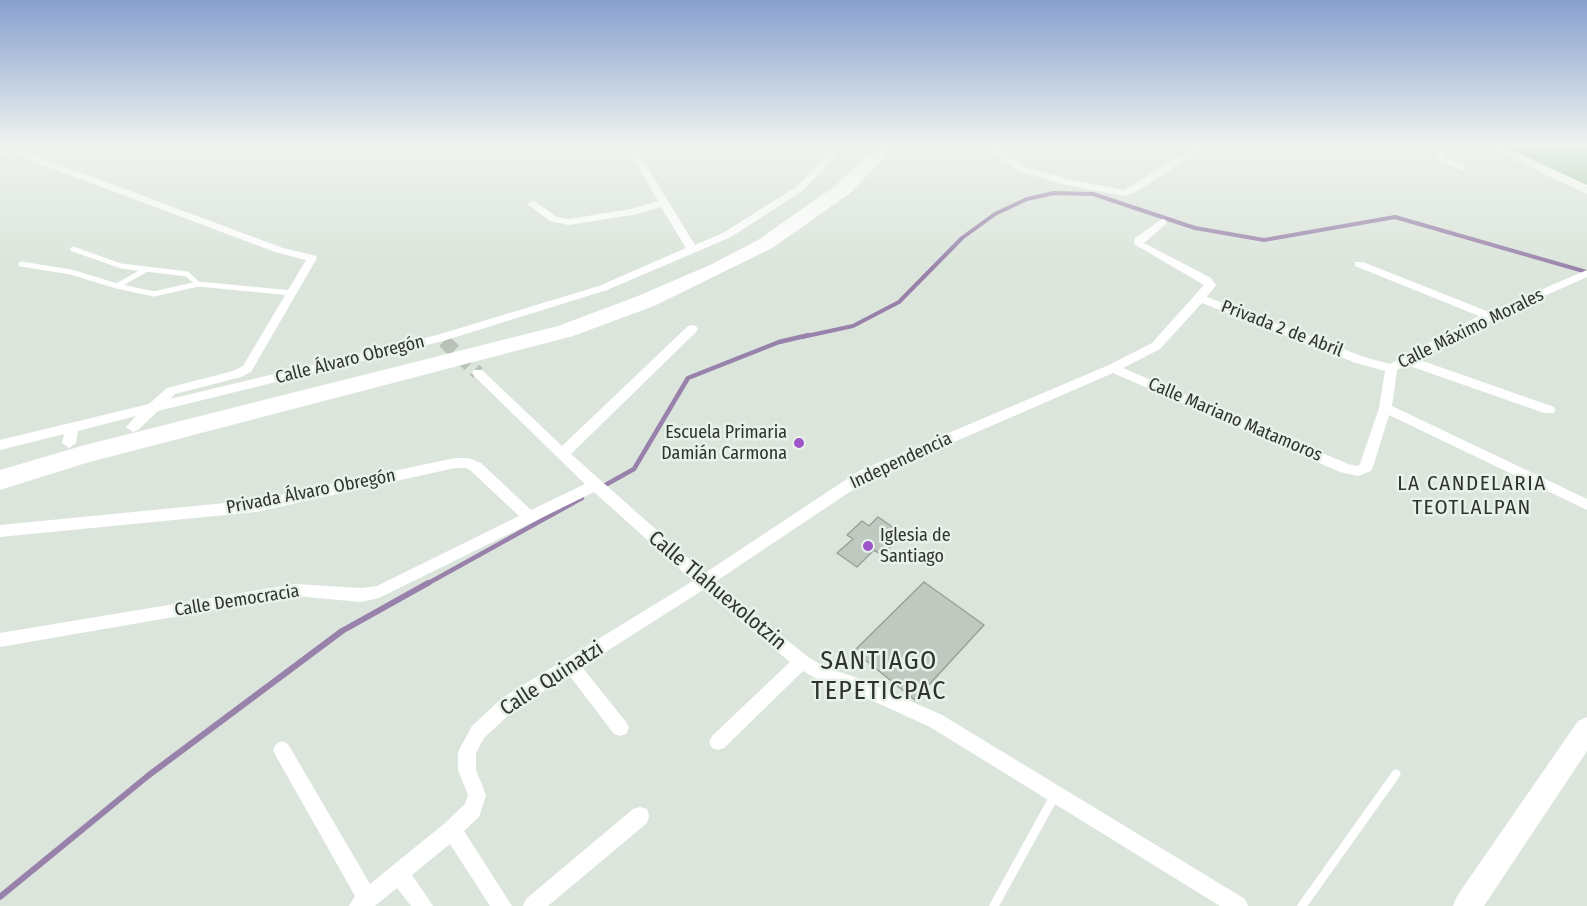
<!DOCTYPE html>
<html>
<head>
<meta charset="utf-8">
<style>
	body { margin:0 }
	canvas { display:block; background:#dbe5db }
</style>
</head>
<body>
<canvas width="1587" height="906"></canvas>
<script>
const ctx = document.querySelector('canvas').getContext('2d');
ctx.lineJoin = 'round';
function fillPath(path, color) {
  ctx.fillStyle = color;
  ctx.fill(path, 'evenodd');
}
function poly(rows) {
  const path = new Path2D();
  for (const r of rows) {
    path.moveTo(r[0], r[1]);
    for (let i = 2; i < r.length; i += 2) path.lineTo(r[i], r[i + 1]);
  }
  return path;
}
function stroke(path, color, width, dash) {
  ctx.strokeStyle = color;
  ctx.lineWidth = width;
  ctx.lineCap = dash ? 'butt' : 'round';
  ctx.setLineDash(dash || []);
  ctx.stroke(path);
}
function label(font, color, halo, rows, align = 'center') {
  ctx.font = font + ' "Fira Sans Condensed",sans-serif';
  ctx.lineWidth = 5;
  ctx.setLineDash([]);
  ctx.textBaseline = 'middle';
  ctx.strokeStyle = halo;
  ctx.fillStyle = color;
  for (const [text, x, y, turn = 0] of rows) {
    ctx.save();
    ctx.translate(x, y);
    ctx.rotate((+turn || 0) * Math.PI / 180);
    ctx.textAlign = isNaN(turn) ? turn : align;
    if (halo) ctx.strokeText(text, 0, 0);
    ctx.fillText(text, 0, 0);
    ctx.restore();
  }
}
const green = poly([
	[1495,145,1587,145,1587,187]
]);
const streamFar2 = poly([
	[802,337,853,326,899,302,962,238,995,214,1027,199,1054,193,1093,194,1195,228,1264,240,1395,217,1587,272]
]);
const streamFar1 = poly([
	[600,488,634,469,688,378,779,342,809,335],
	[425,585,582,498]
]);
const stream = poly([
	[0,897,149,775,342,631,428,583]
]);
const building = poly([
	[878,517,897,530,889,538,896,542,882,555,874,550,857,567,837,553,853,539,847,535,862,521,869,526,878,517],
	[924,582,984,625,915,700,854,651,924,582]
]);
const streetTunnel = poly([
	[444,341,478,373]
]);
const laneFar1 = poly([
	[1451,145,1438,157,1464,168],
	[73,249,121,266,187,274,198,284,292,293],
	[21,264,71,272,117,286,145,270],
	[117,286,154,294,198,284]
]);
const lane = poly([
	[994,906,1055,795],
	[1302,906,1396,774]
]);
const street = poly([
	[624,145,634,145,695,245,723,233,796,187,837,145,847,145,802,191,731,237,607,290,443,341,158,411,138,430,133,432,126,427,136,416,78,431,76,443,69,448,62,443,64,434,0,450,0,440,149,404,167,388,233,371,243,366,306,260,275,252,11,153,0,154,0,148,15,148,283,248,316,256,317,258,251,372,241,377,175,394,170,399,437,335,599,286,686,248,661,207,632,215,568,225,550,221,527,204,532,201,536,202,557,217,568,219,631,209,658,201,624,145],
	[991,145,1001,145,1001,151,1025,167,1067,179,1124,190,1198,145,1209,145,1134,193,1124,196,1066,185,1019,171,994,154,991,145],
	[1162,219,1166,220,1166,224,1144,243,1211,278,1216,285,1207,297,1364,357,1390,364,1479,316,1355,266,1355,262,1363,262,1489,312,1587,270,1587,277,1493,319,1417,359,1554,407,1555,410,1554,413,1544,413,1407,365,1397,370,1392,406,1587,499,1587,510,1389,415,1373,467,1371,471,1358,476,1340,472,1113,373,869,479,715,582,808,657,827,668,858,678,942,715,1245,899,1248,906,1220,906,930,727,849,690,817,679,803,671,724,748,718,750,712,748,709,742,712,736,790,662,703,590,582,667,626,722,629,728,626,734,620,736,614,734,569,675,514,710,484,738,476,753,476,770,486,795,479,817,464,831,512,906,490,906,450,844,412,875,433,906,411,906,397,888,375,906,349,906,355,896,276,756,273,750,276,744,282,741,288,744,370,884,445,823,465,804,468,795,458,770,458,752,472,726,502,698,693,581,594,492,379,598,361,602,295,596,0,647,0,633,295,584,361,588,377,586,519,516,471,471,466,468,455,468,256,512,0,537,0,525,256,500,455,458,468,458,481,463,531,510,585,484,474,376,472,373,474,370,482,370,562,446,688,326,692,325,696,326,698,329,696,332,571,454,705,573,859,471,1109,365,1152,343,1204,285,1134,244,1135,238,1162,219],
	[1202,303,1356,363,1385,371,1379,408,1360,464,1357,466,1348,464,1123,368,1160,349,1202,303],
	[640,807,647,809,649,816,647,823,548,906,523,906,526,899,633,809,640,807]
]);
const secondary = poly([
	[1483,145,1501,145,1587,185,1587,194,1483,145],
	[1587,717,1587,751,1484,906,1453,906,1457,896,1578,721,1587,717]
]);
const highway = poly([
	[878,145,897,145,849,194,772,248,654,306,573,336,86,463,0,490,0,470,85,445,558,326,638,296,710,265,758,240,835,186,878,145]
]);
const markers = [
	[799,443,6,"#9d56ca"],
	[868,546,6,"#9d56ca"]
];
const streetNames = [
	["Privada 2 de Abril",1282,329,21],
	["Calle Máximo Morales",1471,329,-26],
	["Calle Álvaro Obregón",350,360,-14],
	["Calle Mariano Matamoros",1235,420,23],
	["Independencia",901,461,-25],
	["Privada Álvaro Obregón",311,492,-11],
	["Calle Democracia",237,601,-9]
];
const poiNames = [
	["Escuela Primaria",787,433],
	["Damián Carmona",787,454],
	["Iglesia de",880,536,"left"],
	["Santiago",880,557,"left"]
];
const quarterNames = [
	["LA CANDELARIA",1472,484],
	["TEOTLALPAN",1472,508]
];
const nearStreetnames = [
	["Calle Tlahuexolotzin",717,591,40],
	["Calle Quinatzi",552,679,-33]
];
const nearQuarternames = [
	["SANTIAGO",879,662],
	["TEPETICPAC",879,692]
];
fillPath(green, '#a3c7a4');
stroke(streamFar2, '#9881aa', 4);
stroke(streamFar1, '#9881aa', 4.5);
stroke(stream, '#9881aa', 6);
fillPath(building, '#c0c9c0');
stroke(building, '#99a299', 1.5);
stroke(streetTunnel, '#b9c1b9', 14, [14, 7]);
stroke(laneFar1, '#fff', 5);
stroke(lane, '#fff', 9);
fillPath(street, '#fff');
fillPath(secondary, '#fff');
fillPath(highway, '#fff');
const sky = ctx.createLinearGradient(0, 0, 0, 272);
sky.addColorStop(0, '#88a0cf');
sky.addColorStop(0.53, '#eff3ef');
sky.addColorStop(1, '#eff3ef00');
ctx.fillStyle = sky;
ctx.fillRect(0, 0, 1587, 272);
for (const [x, y, r, color] of markers) {
  const dot = new Path2D();
  dot.arc(x, y, r, 0, 2 * Math.PI);
  ctx.fillStyle = color;
  ctx.fill(dot);
  stroke(dot, '#e8f2e9', 2);
}
label('18px', '#303330', '#e8f2e9', streetNames);
label('18px', '#303330', '#e8f2e9', poiNames, 'right');
ctx.letterSpacing = '1.5px';
label('21px', '#303330', '#e8f2e9', quarterNames);
ctx.letterSpacing = '0px';
label('21px', '#303330', '#e8f2e9', nearStreetnames);
ctx.letterSpacing = '1.5px';
label('26px', '#303330', '#e8f2e9', nearQuarternames);
ctx.letterSpacing = '0px';
</script>
</body>
</html>
